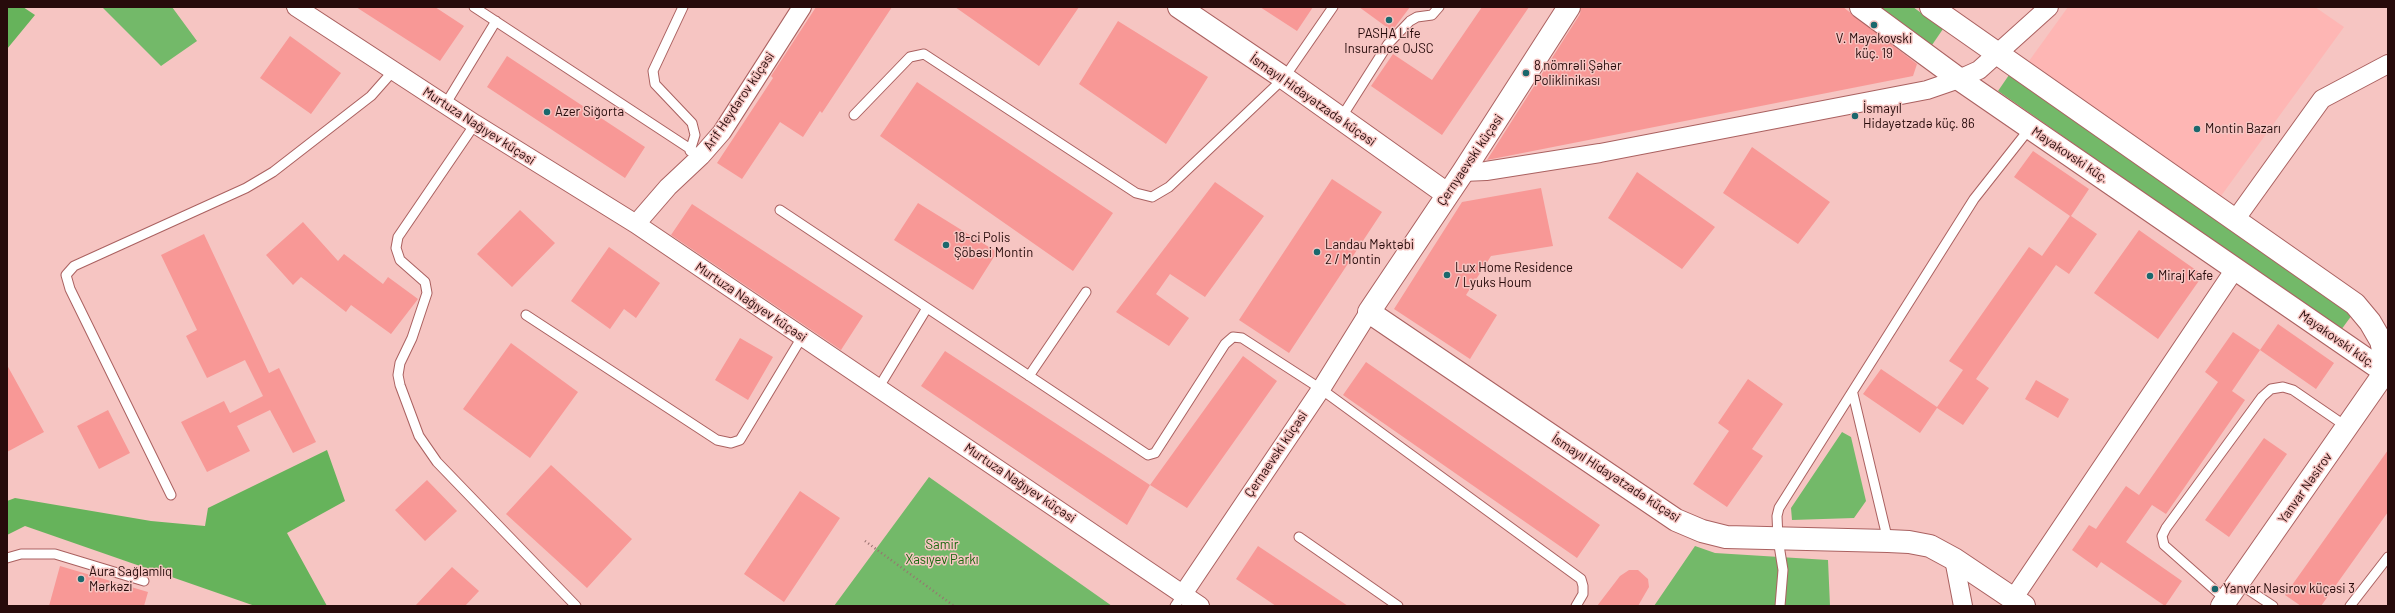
<!DOCTYPE html>
<html>
<head>
<meta charset="utf-8">
<style>
	body { margin:0 }
	#map { position:relative; width:2395px; height:613px; overflow:hidden; background:#f6c5c2; font-family:Barlow,sans-serif }
	canvas { display:block }
	.frame { position:absolute; inset:0; border:8px solid #270b0b; pointer-events:none }
</style>
</head>
<body>
<div id="map">
<canvas width="2395" height="613"></canvas>
<div class="frame"></div>
</div>
<script>
const ctx = document.querySelector('canvas').getContext('2d');
ctx.lineJoin = 'round';
function fillPath(path, color) {
  ctx.fillStyle = color;
  ctx.fill(path, 'evenodd');
}
function poly(rows) {
  const path = new Path2D();
  for (const r of rows) {
    path.moveTo(r[0], r[1]);
    for (let i = 2; i < r.length; i += 2) path.lineTo(r[i], r[i + 1]);
  }
  return path;
}
function stroke(path, color, width, dash) {
  ctx.strokeStyle = color;
  ctx.lineWidth = width;
  ctx.lineCap = dash ? 'butt' : 'round';
  ctx.setLineDash(dash || []);
  ctx.stroke(path);
}
function label(font, color, halo, rows, align = 'center') {
  ctx.font = font + ' Barlow,sans-serif';
  ctx.lineWidth = 3;
  ctx.setLineDash([]);
  ctx.textBaseline = 'middle';
  ctx.strokeStyle = halo;
  ctx.fillStyle = color;
  for (const [text, x, y, turn = 0] of rows) {
    ctx.save();
    ctx.translate(x, y);
    ctx.rotate((+turn || 0) * Math.PI / 180);
    ctx.textAlign = isNaN(turn) ? turn : align;
    if (halo) ctx.strokeText(text, 0, 0);
    ctx.fillText(text, 0, 0);
    ctx.restore();
  }
}
const built = poly([
	[2068,7,2315,7,2344,27,2221,196,2029,61]
]);
const green = poly([
	[102,7,172,7,197,41,161,66],
	[1880,7,1913,7,1943,29,1932,45],
	[2009,75,2352,315,2341,330,1998,91],
	[1842,432,1851,437,1866,501,1854,518,1792,520,1791,508],
	[929,477,1112,606,834,606],
	[1695,546,1715,553,1828,560,1830,606,1654,606]
]);
const forest = poly([
	[7,7,23,7,35,15,7,49],
	[327,450,345,501,287,533,327,606,255,606,25,526,7,535,7,501,15,498,151,521,205,526,208,508]
]);
const building = poly([
	[356,7,435,7,464,26,440,61],
	[816,7,892,7,822,113,820,111,803,137,780,122,742,179,717,163,773,78,771,76],
	[955,7,1079,7,1039,66],
	[1260,7,1313,7,1297,31],
	[1359,7,1410,7,1392,31],
	[1482,7,1529,7,1442,135,1371,86,1393,54,1432,80],
	[1581,7,1843,7,1917,64,1913,76,1487,160,1580,14],
	[1118,21,1208,77,1166,144,1079,84],
	[290,36,341,73,311,114,260,78],
	[507,56,645,147,625,178,487,87],
	[917,82,1113,213,1073,271,880,136],
	[1752,147,1830,202,1798,244,1723,193],
	[2033,151,2089,189,2071,216,2097,234,2069,274,2056,265,1976,379,1989,388,1963,425,1937,408,1920,433,1863,394,1881,369,1937,407,1963,370,1949,361,2029,247,2042,256,2070,216,2014,177],
	[1637,172,1715,227,1682,269,1608,218],
	[1332,179,1382,212,1289,353,1239,320],
	[1215,182,1264,216,1205,297,1170,274,1156,294,1189,318,1169,346,1116,312],
	[1541,188,1553,246,1491,256,1466,295,1497,315,1470,359,1394,309,1462,202],
	[918,203,997,252,973,290,894,240],
	[692,204,863,316,841,350,671,235],
	[520,210,555,243,512,287,477,254],
	[303,222,338,261,344,254,383,284,388,277,418,299,391,334,351,305,346,312,301,277,293,285,266,255],
	[2139,230,2203,275,2158,339,2094,293],
	[204,234,269,373,279,368,316,442,293,453,270,410,237,426,250,451,207,472,181,422,224,401,230,413,263,396,245,360,207,378,186,336,197,330,161,255],
	[609,247,660,283,636,318,624,309,610,329,571,301],
	[2278,324,2334,363,2316,389,2260,350,2232,391,2245,400,2166,514,2152,505,2126,542,2182,581,2165,606,2101,562,2097,568,2072,550,2089,525,2096,529,2126,486,2139,495,2218,382,2205,372,2233,332,2260,350],
	[740,338,773,357,748,400,715,380],
	[511,343,578,392,530,458,463,409],
	[945,351,1150,485,1127,525,921,386],
	[1243,356,1277,381,1187,508,1150,485],
	[1366,362,1600,525,1577,558,1343,395],
	[7,365,44,432,7,452],
	[1748,379,1783,404,1752,449,1763,456,1727,507,1693,484,1729,431,1718,423],
	[2036,380,2069,399,2058,418,2025,399],
	[108,410,130,453,99,469,77,426],
	[2264,438,2287,454,2229,537,2205,520],
	[2388,450,2388,512,2321,606,2301,606,2285,595],
	[551,465,632,539,587,588,506,514],
	[427,480,457,511,425,541,395,510],
	[800,491,840,518,784,602,744,574],
	[1258,546,1348,606,1276,606,1236,579],
	[60,566,148,592,144,606,49,606],
	[452,567,479,591,465,606,415,606],
	[1629,570,1638,570,1648,579,1649,587,1638,606,1597,606,1620,576]
]);
const path = poly([
	[865,541,954,606]
]);
const lane = poly([
	[474,7,701,156],
	[683,7,653,71,655,84,692,123,695,135,690,151],
	[445,105,496,21],
	[854,115,910,57,924,54,1136,193,1152,197,1169,187,1284,78,1333,7],
	[1341,118,1388,44,1410,21,1417,17,1432,15,1439,7],
	[475,124,398,237,396,248,400,260,425,282,427,293,412,338,400,363,398,375,400,385,419,436,437,462,576,606],
	[780,210,1148,455,1155,453,1225,344,1233,337,1242,338,1321,389,1581,579,1583,586,1583,594,1576,606],
	[526,315,717,440,731,443,740,440,802,337],
	[1029,376,1086,292],
	[879,387,927,308],
	[1853,394,1888,541],
	[171,495,70,289,66,275,74,266,246,188,273,172,371,96,394,70],
	[1299,537,1398,606],
	[7,558,21,554,55,554,144,581],
	[2238,583,2273,606],
	[2226,600,2164,545,2162,536,2166,528,2262,397,2271,389,2283,387,2293,390,2347,427],
	[1175,606,1183,594],
	[1780,606,1783,570,1778,539,1777,516,1779,508,1974,199,2030,128],
	[2350,606,2388,557]
]);
const street = poly([
	[296,7,475,124,636,224,1200,606],
	[1463,172,1486,171,1600,153,1927,90,1959,79,1979,70,2049,7],
	[2235,220,2322,99,2388,64],
	[636,224,668,187,701,156,722,132,802,7],
	[1954,559,1963,606],
	[1183,594,1321,389,1369,312],
	[2013,599,2235,269]
]);
const secondary = poly([
	[1179,7,1284,78,1447,194],
	[1569,7,1463,172,1369,312,1676,520,1702,531,1726,537,1888,541,1909,542,1930,546,1954,559,2024,606],
	[1861,7,1959,79,2385,372],
	[1931,7,2355,304,2370,322,2381,341,2385,358,2385,372],
	[2222,606,2385,372]
]);
const markers = [
	[1389,20,4,"#1b686d"],
	[1874,25,4,"#1b686d"],
	[1526,73,4,"#1b686d"],
	[547,112,4,"#1b686d"],
	[1855,116,4,"#1b686d"],
	[2197,129,4,"#1b686d"],
	[946,245,4,"#1b686d"],
	[1317,252,4,"#1b686d"],
	[1447,275,4,"#1b686d"],
	[2150,276,4,"#1b686d"],
	[81,579,4,"#1b686d"],
	[2215,589,4,"#1b686d"]
];
const poiNames = [
	["PASHA Life",1389,34,"center"],
	["Insurance OJSC",1389,49,"center"],
	["V. Mayakovski",1874,39,"center"],
	["küç. 19",1874,54,"center"],
	["8 nömrəli Şəhər",1534,66],
	["Poliklinikası",1534,81],
	["İsmayıl",1863,109],
	["Hidayətzadə küç. 86",1863,124],
	["Azer Siğorta",555,112],
	["Montin Bazarı",2205,129],
	["18-ci Polis",954,238],
	["Şöbəsi Montin",954,253],
	["Landau Məktəbi",1325,245],
	["2 / Montin",1325,260],
	["Lux Home Residence",1455,268],
	["/ Lyuks Houm",1455,283],
	["Miraj Kafe",2158,276],
	["Aura Sağlamlıq",89,572],
	["Mərkəzi",89,587],
	["Yanvar Nəsirov küçəsi 3",2223,589]
];
const streetNames = [
	["İsmayıl Hidayətzadə küçəsi",1313,100,35],
	["Arif Heydərov küçəsi",739,101,-56],
	["Murtuza Nağıyev küçəsi",479,126,33],
	["Mayakovski küç.",2070,155,34],
	["Çernyaevski küçəsi",1470,160,-56],
	["Murtuza Nağıyev küçəsi",751,302,34],
	["Mayakovski küç.",2337,339,35],
	["Çernaevski küçəsi",1276,454,-56],
	["İsmayıl Hidayətzadə küçəsi",1616,478,33],
	["Murtuza Nağıyev küçəsi",1020,483,34],
	["Yanvar Nəsirov",2305,488,-55]
];
const parkNames = [
	["Samir",942,545],
	["Xasıyev Parkı",942,560]
];
fillPath(built, '#feb6b4');
fillPath(green, '#73b969');
fillPath(forest, '#66b35b');
fillPath(building, '#f89896');
stroke(lane, '#aa6160', 11);
stroke(street, '#aa6160', 20);
stroke(secondary, '#aa6160', 24);
stroke(path, '#997170', 2.5, [1, 3]);
stroke(lane, '#fff', 9);
stroke(street, '#fff', 18);
stroke(secondary, '#fff', 22);
for (const [x, y, r, color] of markers) {
  const dot = new Path2D();
  dot.arc(x, y, r, 0, 2 * Math.PI);
  ctx.fillStyle = color;
  ctx.fill(dot);
  stroke(dot, '#f6c5c2', 1.5);
}
label('13px', '#270b0b', '#f6c5c2', poiNames, 'left');
label('13px', '#270b0b', '#f6c5c2', streetNames);
label('13px', '#1a680f', '#f6c5c2', parkNames);
</script>
</body>
</html>
